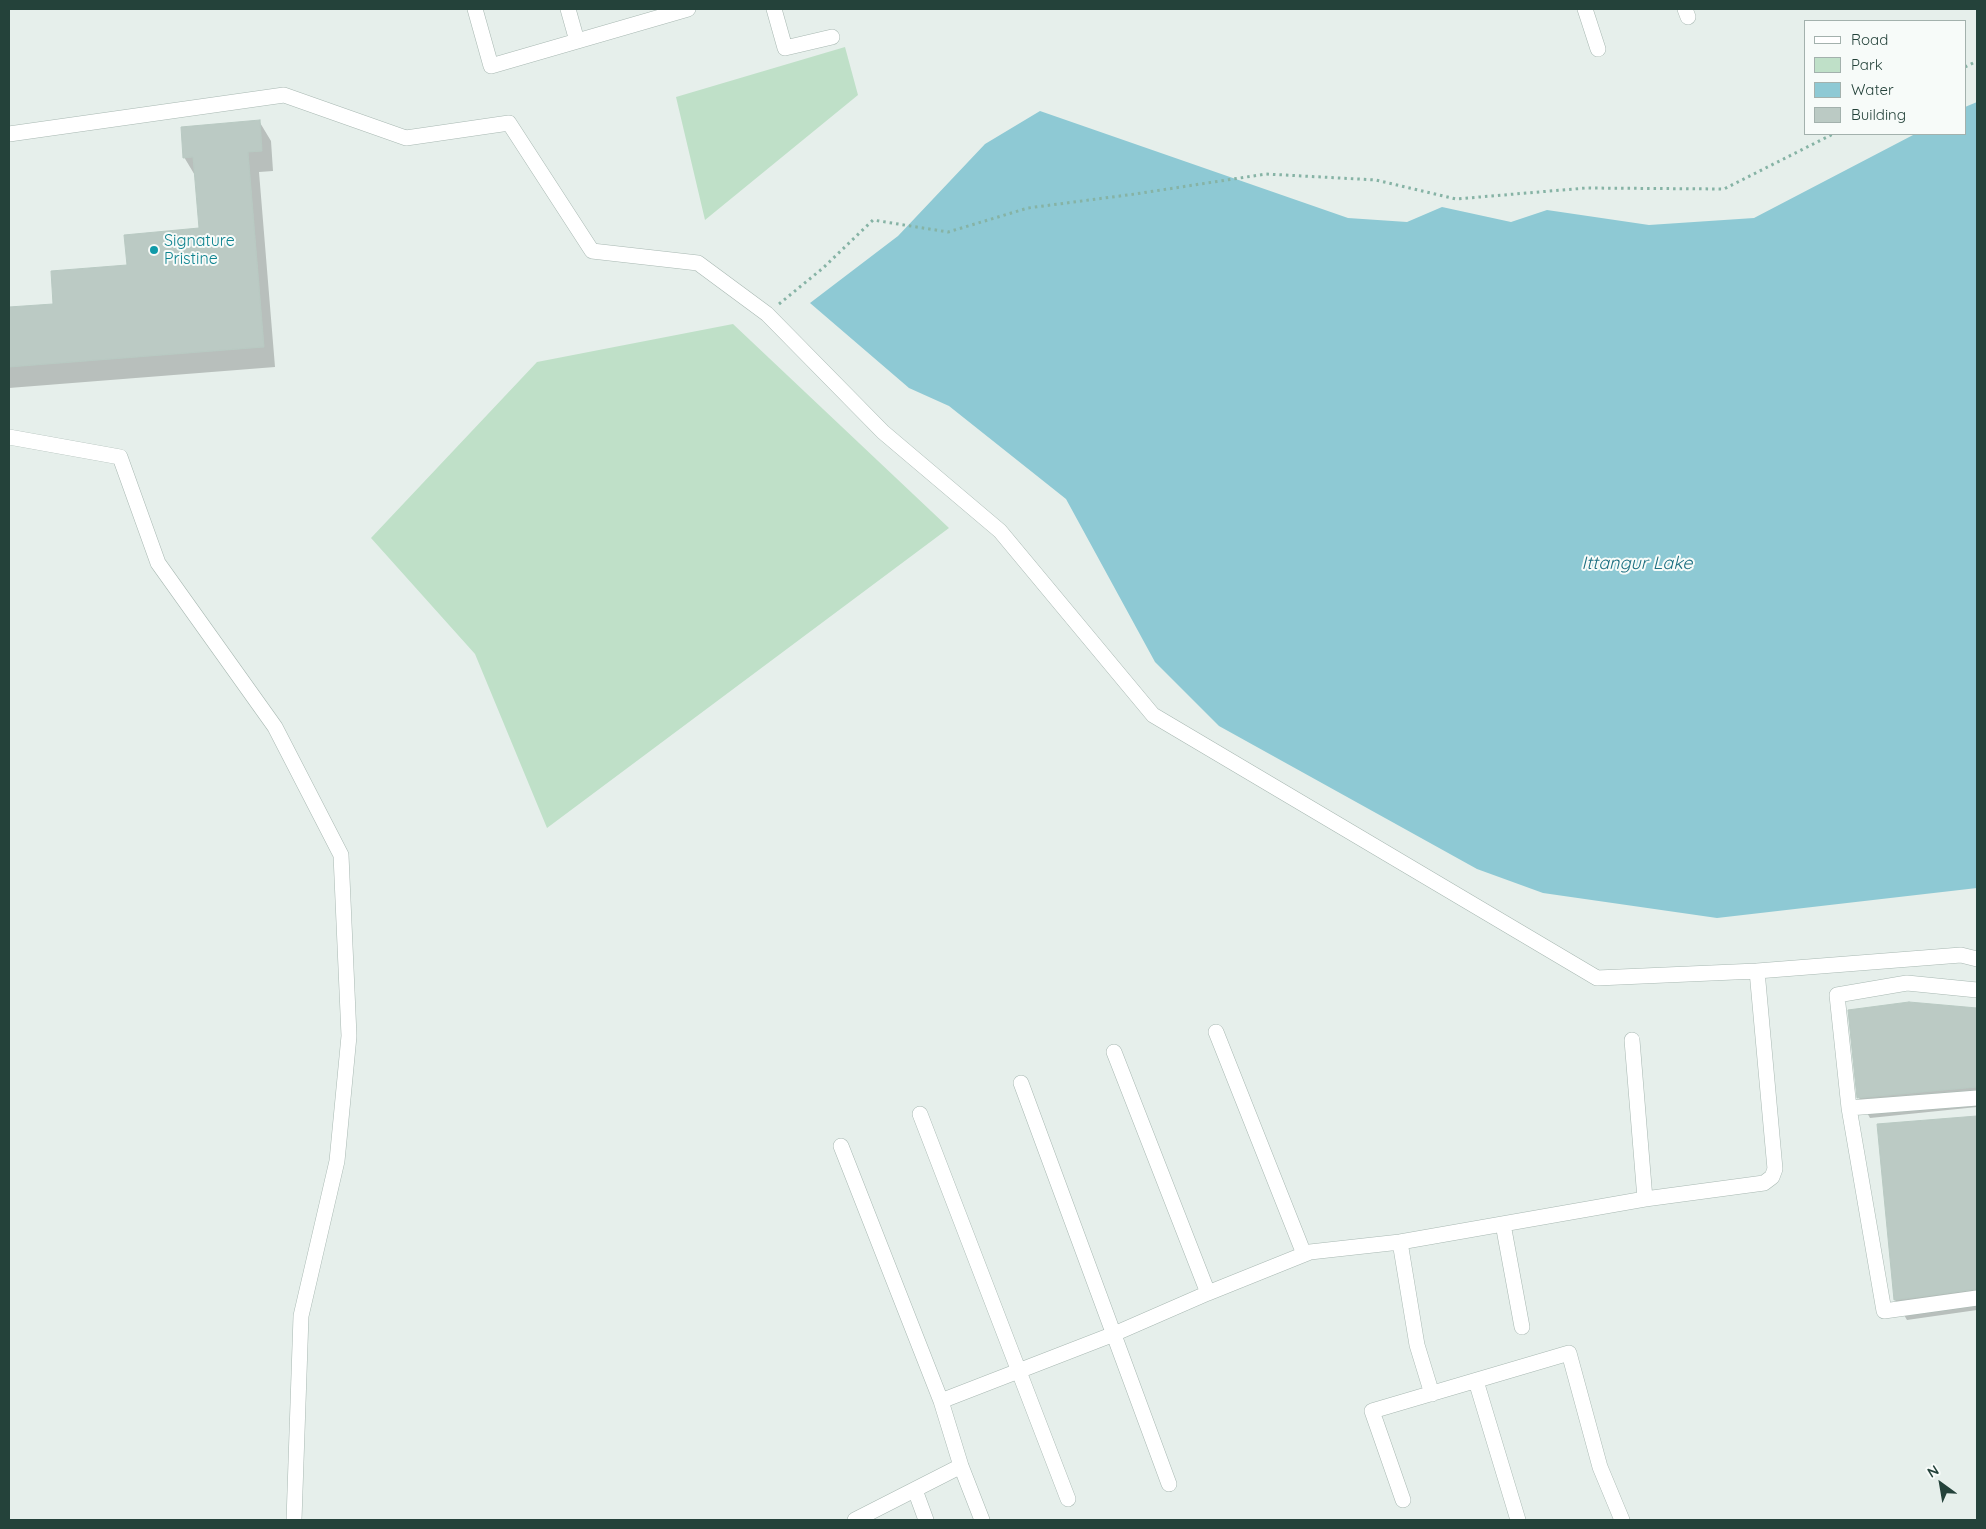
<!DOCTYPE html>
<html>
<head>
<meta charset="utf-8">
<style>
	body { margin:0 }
	#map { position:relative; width:1986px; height:1529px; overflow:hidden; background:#e6efeb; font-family:Quicksand,sans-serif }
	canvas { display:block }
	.frame { position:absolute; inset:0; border:10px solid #24423a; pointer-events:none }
	.legend { position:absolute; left:1804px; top:20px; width:162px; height:115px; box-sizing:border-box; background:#f7fbf9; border:1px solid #a3b1ad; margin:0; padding:6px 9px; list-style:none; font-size:15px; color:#24423a }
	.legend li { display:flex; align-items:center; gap:10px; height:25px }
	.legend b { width:25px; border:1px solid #a3b1ad }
	.north { position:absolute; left:1916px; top:1459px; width:50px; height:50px; -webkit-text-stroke:4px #f7fbf9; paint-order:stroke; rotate:328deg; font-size:14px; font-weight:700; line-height:20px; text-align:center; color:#24423a }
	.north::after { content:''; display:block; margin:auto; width:18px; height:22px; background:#24423a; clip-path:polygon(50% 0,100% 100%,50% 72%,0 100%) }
</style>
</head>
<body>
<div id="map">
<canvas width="1986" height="1529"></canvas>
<div class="frame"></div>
<ul class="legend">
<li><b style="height:6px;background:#fff"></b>Road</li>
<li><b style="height:14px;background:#bfe0c8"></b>Park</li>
<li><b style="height:14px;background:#8ec9d4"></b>Water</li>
<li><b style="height:14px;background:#bbcac4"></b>Building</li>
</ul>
<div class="north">N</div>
</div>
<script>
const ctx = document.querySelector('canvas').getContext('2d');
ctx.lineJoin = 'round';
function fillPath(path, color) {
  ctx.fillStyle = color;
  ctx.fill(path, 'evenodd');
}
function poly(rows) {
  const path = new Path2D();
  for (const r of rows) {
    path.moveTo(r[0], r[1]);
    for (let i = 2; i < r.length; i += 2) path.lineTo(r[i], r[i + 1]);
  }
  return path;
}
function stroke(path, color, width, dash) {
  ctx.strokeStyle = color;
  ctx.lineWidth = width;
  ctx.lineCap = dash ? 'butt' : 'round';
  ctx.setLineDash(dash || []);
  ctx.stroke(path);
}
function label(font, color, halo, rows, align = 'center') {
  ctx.font = font + ' Quicksand,sans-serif';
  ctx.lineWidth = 4;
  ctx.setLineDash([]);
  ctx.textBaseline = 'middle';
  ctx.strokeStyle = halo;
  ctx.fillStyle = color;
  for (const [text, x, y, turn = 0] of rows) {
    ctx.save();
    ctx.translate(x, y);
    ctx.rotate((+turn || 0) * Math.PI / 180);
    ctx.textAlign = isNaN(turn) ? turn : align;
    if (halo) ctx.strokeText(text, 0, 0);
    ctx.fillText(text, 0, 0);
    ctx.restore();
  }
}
const green = poly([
	[845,47,858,95,705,220,676,97],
	[733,324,949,528,547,828,475,654,371,538,537,362]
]);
const water = poly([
	[1977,102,1977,888,1717,918,1543,893,1477,869,1219,726,1155,662,1066,499,949,406,909,388,810,303,898,236,985,144,1040,111,1348,218,1407,222,1442,207,1511,222,1547,210,1649,225,1754,218,1915,134,1965,134,1965,107]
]);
const shadow = poly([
	[259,121,271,141,273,171,259,172,275,367,9,388,9,309,55,305,200,229,196,177,184,157],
	[1909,1003,1977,1010,1977,1107,1870,1118,1859,1098],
	[1977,1117,1977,1310,1907,1320,1895,1300,1879,1125]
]);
const building = poly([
	[260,120,262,151,248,152,264,347,9,367,9,307,53,304,51,271,127,265,124,235,199,228,193,157,183,158,181,127,260,120],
	[1909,1002,1977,1008,1977,1087,1857,1098,1848,1010,1909,1002],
	[1977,1116,1977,1289,1894,1300,1877,1124,1977,1116]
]);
const path = poly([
	[1965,67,1977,61],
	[779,304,823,268,873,220,948,232,1028,208,1135,194,1266,174,1376,180,1456,199,1586,188,1724,189,1833,134]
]);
const street = poly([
	[475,9,491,66,688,9],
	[568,9,577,41],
	[774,9,785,48,832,37],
	[1585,9,1598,49],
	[1685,9,1688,17],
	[9,134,284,95,406,138,509,123,592,251,698,263,767,314,883,432,1000,531,1153,715,1597,978,1757,971,1961,955,1977,959],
	[9,437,120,457,158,563,275,727,341,855,349,1036,337,1161,301,1316,294,1520],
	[1977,990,1907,983,1837,995,1849,1108,1884,1311,1977,1298],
	[1216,1032,1304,1254],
	[1632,1040,1645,1199],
	[1114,1052,1208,1293],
	[1021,1083,1169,1484],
	[1849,1108,1977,1098],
	[920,1114,1068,1499],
	[841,1146,941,1401,961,1466,982,1520],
	[1503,1224,1522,1327],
	[1400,1242,1417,1345,1432,1394],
	[1476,1381,1518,1520],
	[941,1401,1114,1334,1208,1293,1310,1252,1400,1242,1645,1199,1764,1183,1772,1177,1775,1169,1757,971],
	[915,1490,926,1520],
	[1403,1500,1372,1411,1569,1353,1600,1467,1622,1520],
	[855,1520,961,1466]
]);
const markers = [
	[154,250,5,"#0f9aa8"]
];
const cultureNames = [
	["Signature",164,241],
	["Pristine",164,259]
];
const waterNames = [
	["Ittangur Lake",1637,564]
];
fillPath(green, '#bfe0c8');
fillPath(water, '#8ec9d4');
fillPath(shadow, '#0003');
fillPath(building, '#bbcac4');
stroke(building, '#b8c9c2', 1);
stroke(street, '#a8b8b2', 16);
stroke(path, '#86b3a5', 3, [2.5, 4]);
stroke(street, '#fff', 15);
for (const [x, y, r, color] of markers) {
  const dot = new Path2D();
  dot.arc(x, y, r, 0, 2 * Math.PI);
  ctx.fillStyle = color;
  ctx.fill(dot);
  stroke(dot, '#f7fbf9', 2);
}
label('16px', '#0d838f', '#f7fbf9', cultureNames, 'left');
label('italic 18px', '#1c6f80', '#f7fbf9', waterNames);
</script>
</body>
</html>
